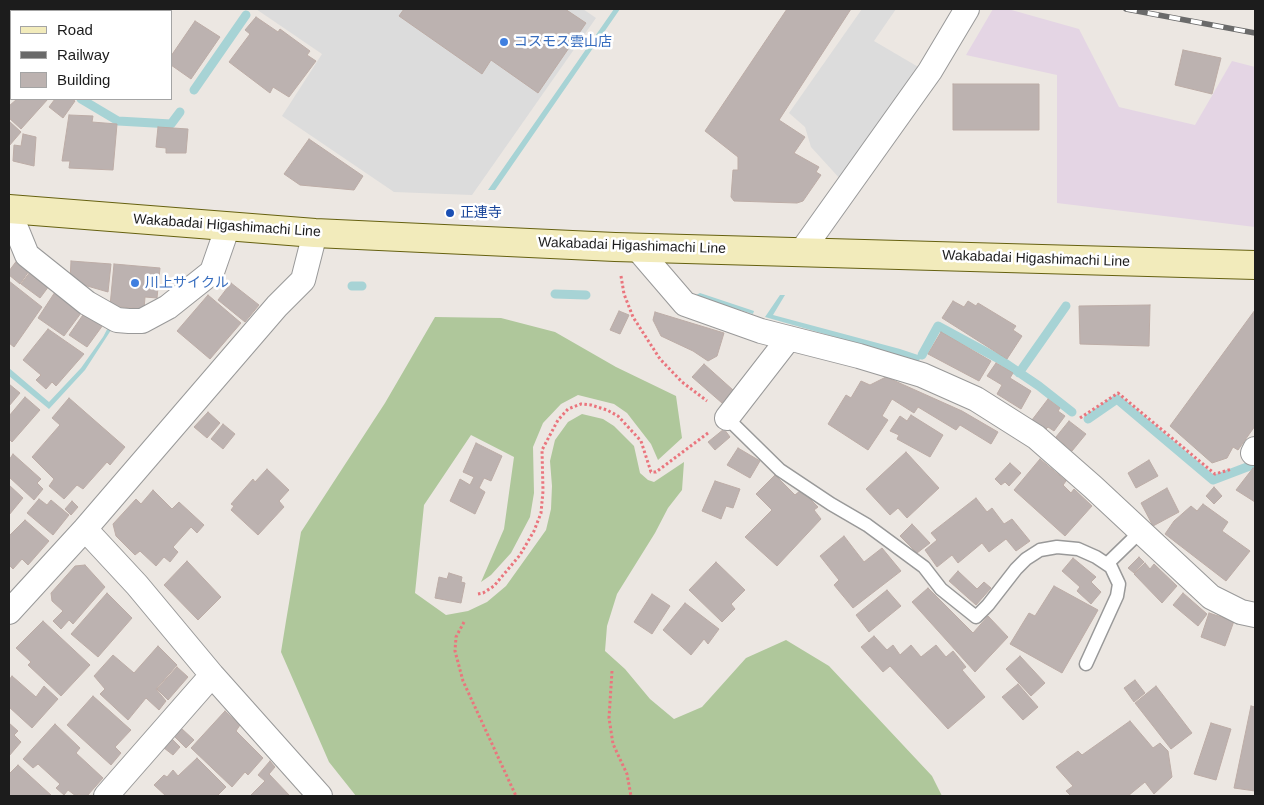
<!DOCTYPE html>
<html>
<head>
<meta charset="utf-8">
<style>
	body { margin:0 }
	#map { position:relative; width:1264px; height:805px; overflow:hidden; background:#ece7e2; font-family:Helvetica,sans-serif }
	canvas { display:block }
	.frame { position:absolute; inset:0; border:10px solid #1c1c1c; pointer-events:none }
	.legend { position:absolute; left:10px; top:10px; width:162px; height:90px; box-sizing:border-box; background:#fff; border:1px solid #a4a4a4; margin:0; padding:6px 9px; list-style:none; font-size:15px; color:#1c1c1c }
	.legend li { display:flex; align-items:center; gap:10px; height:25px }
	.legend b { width:25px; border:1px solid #a4a4a4 }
</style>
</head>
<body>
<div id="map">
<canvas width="1264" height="805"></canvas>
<div class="frame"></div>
<ul class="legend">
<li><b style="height:6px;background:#f2ebbb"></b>Road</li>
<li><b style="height:6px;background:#6a6a6a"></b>Railway</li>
<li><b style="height:14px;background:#bcb2b0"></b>Building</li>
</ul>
</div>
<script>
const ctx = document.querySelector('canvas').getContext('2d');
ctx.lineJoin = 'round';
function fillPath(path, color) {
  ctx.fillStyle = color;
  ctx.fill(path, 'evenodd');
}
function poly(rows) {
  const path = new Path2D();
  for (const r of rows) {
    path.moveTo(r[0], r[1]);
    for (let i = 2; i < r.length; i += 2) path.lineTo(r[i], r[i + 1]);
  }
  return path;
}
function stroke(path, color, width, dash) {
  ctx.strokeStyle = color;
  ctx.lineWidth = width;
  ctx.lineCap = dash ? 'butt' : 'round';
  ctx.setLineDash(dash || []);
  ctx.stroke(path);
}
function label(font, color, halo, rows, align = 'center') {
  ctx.font = font + ' Helvetica,"Noto Sans JP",sans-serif';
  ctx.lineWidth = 5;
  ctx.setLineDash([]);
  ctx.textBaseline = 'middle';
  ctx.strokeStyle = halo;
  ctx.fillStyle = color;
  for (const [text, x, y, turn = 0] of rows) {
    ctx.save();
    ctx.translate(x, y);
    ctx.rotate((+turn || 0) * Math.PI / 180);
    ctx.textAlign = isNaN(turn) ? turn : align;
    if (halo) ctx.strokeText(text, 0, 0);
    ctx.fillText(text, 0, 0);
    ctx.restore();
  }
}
const industrial = poly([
	[993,9,1008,9,1079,29,1119,107,1195,125,1232,61,1255,67,1255,227,1057,203,1057,75,966,55]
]);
const forest = poly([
	[435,317,501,318,555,332,616,367,676,396,682,438,658,460,651,444,627,413,614,404,578,395,561,404,543,423,533,447,534,493,530,517,511,553,491,575,481,582,504,529,514,457,471,435,424,505,415,593,446,615,468,611,487,602,506,586,546,530,551,509,552,486,550,461,555,440,568,422,582,414,603,419,614,426,634,446,640,473,648,480,654,482,684,462,682,490,668,508,655,533,617,594,607,626,605,651,625,669,650,699,674,719,702,707,746,658,786,640,829,666,932,776,942,796,356,796,329,762,281,652,286,621,301,532,385,403]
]);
const parking = poly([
	[256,9,583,9,596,18,472,195,394,192,282,116,322,54],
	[862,9,896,9,874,41,920,68,842,181,811,147,805,127,789,113]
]);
const water = poly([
	[614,9,620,9,495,190,488,190],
	[700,293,754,311,753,314,694,296],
	[780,295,785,295,773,315,900,349,921,356,919,361,765,317],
	[111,322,115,324,85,370,49,409,9,376,9,368,49,402,81,368,103,337]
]);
const stream = poly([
	[9,36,11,38],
	[194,90,246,15],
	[81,99,118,121,171,124,180,112],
	[352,286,362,286],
	[555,294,586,295],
	[922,355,938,326,999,359,1039,386,1072,412],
	[1019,373,1066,306],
	[1088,419,1117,399,1213,480,1255,464]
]);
const building = poly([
	[83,9,134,9,138,11,81,11,83,9],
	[404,9,565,9,586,23,538,93,491,60,482,74,399,16,404,9],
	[787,9,851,9,779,120,805,137,794,153,819,167,816,172,821,175,803,201,797,203,734,201,731,197,733,170,738,170,738,157,705,131,787,9],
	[256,17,278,32,280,29,310,51,307,55,316,61,289,97,273,87,270,93,229,62,250,34,245,30,256,17],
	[195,21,220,37,191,79,171,65,171,56,195,21],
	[10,43,11,44,11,90,9,87,9,45,10,43],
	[1183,50,1221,58,1212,94,1175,85,1183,50],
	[953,84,1039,84,1039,130,953,130,953,84],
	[17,99,48,99,21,129,9,118,9,106,17,99],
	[55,99,72,99,75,101,63,118,49,107,55,99],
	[69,115,93,116,92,122,117,124,113,170,69,168,70,161,62,161,69,115],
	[9,121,21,132,9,146,9,121],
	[158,127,188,129,186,153,166,153,166,148,156,147,158,127],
	[23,134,36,137,34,166,13,161,14,145,21,146,23,134],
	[309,139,363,176,354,190,300,185,284,174,309,139],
	[18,259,31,268,20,284,9,275,9,271,18,259],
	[71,261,111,264,108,292,70,281,71,261],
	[114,264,160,268,157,298,145,297,144,309,110,306,114,264],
	[33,268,52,282,40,298,21,284,33,268],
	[9,281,42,307,14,347,9,343,9,281],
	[231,283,259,305,245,322,218,300,231,283],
	[57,289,84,309,64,336,38,318,57,289],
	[208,295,241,323,210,359,177,331,208,295],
	[953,301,964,307,968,301,976,306,978,303,1016,326,1013,330,1022,336,1007,359,942,318,953,301],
	[1150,305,1149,346,1080,344,1079,306,1150,305],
	[1255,310,1255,426,1238,450,1233,447,1227,458,1212,463,1170,426,1255,310],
	[619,311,629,315,620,334,610,330,619,311],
	[85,312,103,325,87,347,69,335,85,312],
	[655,312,724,333,717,356,708,361,693,351,661,336,653,320,655,312],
	[48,329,84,354,56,386,52,382,46,389,36,380,41,375,23,360,48,329],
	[941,332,991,361,979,381,928,354,941,332],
	[996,363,1013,373,1010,378,1031,391,1021,409,997,394,1002,385,987,376,996,363],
	[704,364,733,390,722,403,692,377,704,364],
	[886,377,962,411,998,432,991,444,960,425,956,430,918,407,914,413,892,399,882,416,888,420,868,450,828,424,846,395,851,398,861,381,870,385,886,377],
	[9,384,20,393,9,406,9,384],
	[25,397,40,410,12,442,9,439,9,416,25,397],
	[69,398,125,447,110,465,107,462,83,489,77,485,64,499,49,486,54,479,32,457,60,425,52,418,69,398],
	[1048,399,1060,408,1058,411,1065,416,1054,431,1048,427,1045,430,1032,420,1048,399],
	[208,412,220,423,207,438,194,427,208,412],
	[911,415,943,435,930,457,897,439,899,435,890,431,900,416,907,421,911,415],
	[1069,421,1086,434,1072,451,1056,437,1069,421],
	[223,424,235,434,223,449,211,439,223,424],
	[724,429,730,437,715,450,708,442,724,429],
	[476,443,502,456,491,481,484,478,479,488,485,492,475,514,450,501,460,479,470,485,474,477,463,472,476,443],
	[738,448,760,461,750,478,727,465,738,448],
	[906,452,939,488,907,518,898,508,890,515,866,489,906,452],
	[13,454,41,479,37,483,43,489,34,500,9,477,9,460,13,454],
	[1040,459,1066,481,1063,485,1071,493,1074,489,1092,506,1065,536,1014,490,1040,459],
	[1149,460,1158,476,1136,488,1128,473,1149,460],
	[1010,463,1021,473,1009,486,1005,482,1001,485,995,479,1010,463],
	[1253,468,1255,469,1255,502,1236,490,1253,468],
	[267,469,289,490,279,501,284,507,258,535,231,510,234,506,231,504,253,479,255,482,267,469],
	[775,475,795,495,801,490,818,507,814,510,821,519,777,566,745,537,772,510,756,494,775,475],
	[715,481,740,489,733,508,726,506,721,519,702,511,715,481],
	[9,485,23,498,9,515,9,485],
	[1214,487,1222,496,1214,504,1206,496,1214,487],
	[1167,488,1179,512,1153,526,1141,503,1167,488],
	[153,490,172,509,179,502,204,525,197,533,191,527,173,547,178,552,170,562,164,557,156,566,140,551,135,555,116,536,113,524,136,499,141,504,153,490],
	[976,498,987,512,992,508,1004,524,1012,519,1030,541,1016,551,1006,539,989,552,982,543,958,563,952,555,937,567,925,550,937,540,931,533,976,498],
	[39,499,47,505,51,500,69,515,53,535,27,513,39,499],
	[72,501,78,507,71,515,65,509,72,501],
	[1203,504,1228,522,1222,531,1250,551,1226,581,1165,534,1174,521,1191,506,1197,511,1203,504],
	[25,520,49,541,28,565,22,559,13,569,9,565,9,534,10,535,25,520],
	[912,524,930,543,917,553,900,536,912,524],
	[844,536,864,562,882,548,901,571,853,608,834,585,839,580,820,556,844,536],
	[1139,557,1144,562,1134,573,1128,568,1139,557],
	[1073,558,1096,577,1091,582,1101,592,1091,604,1077,591,1080,587,1062,571,1073,558],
	[187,561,221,597,198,620,164,585,187,561],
	[716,562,745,590,731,604,735,609,722,622,689,590,716,562],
	[1145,563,1150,569,1154,564,1177,586,1162,603,1134,574,1145,563],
	[85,565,105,587,73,624,69,620,61,629,53,621,63,611,52,601,51,593,75,566,85,565],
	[958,571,977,589,984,582,991,588,976,605,949,581,958,571],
	[449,573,462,577,461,582,465,583,461,603,435,598,439,577,447,579,449,573],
	[1054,586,1098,610,1062,673,1010,644,1029,613,1035,616,1054,586],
	[928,588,973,633,988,616,1008,637,975,672,912,602,928,588],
	[887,590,901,606,869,632,856,615,887,590],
	[107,593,132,618,98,657,71,634,107,593],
	[1183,593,1207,614,1198,626,1173,605,1183,593],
	[652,594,670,606,652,634,634,622,652,594],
	[685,603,719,629,708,644,704,639,691,655,663,630,685,603],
	[1209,613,1234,621,1225,646,1201,637,1209,613],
	[43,621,90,665,61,696,28,665,31,662,16,648,43,621],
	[874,636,887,650,893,645,900,655,911,645,921,657,936,645,946,657,953,651,966,667,962,670,985,697,948,729,890,666,883,672,861,647,874,636],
	[158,646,177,665,156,689,166,701,159,710,146,698,128,720,100,694,105,689,94,676,113,655,134,673,158,646],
	[1020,656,1045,683,1031,696,1006,669,1020,656],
	[177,667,188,677,168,700,157,689,177,667],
	[12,676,36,697,44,686,58,699,32,728,9,707,9,680,12,676],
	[1135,680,1145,693,1134,702,1124,688,1135,680],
	[1018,684,1038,707,1023,720,1002,697,1018,684],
	[1156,686,1192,733,1171,749,1135,703,1156,686],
	[93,696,131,730,115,747,121,753,111,765,67,725,93,696],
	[1251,706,1255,707,1255,791,1234,788,1251,706],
	[225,711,240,725,236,731,263,758,248,775,245,772,232,787,191,748,225,711],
	[1130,721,1153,748,1160,743,1168,751,1172,777,1154,794,1145,782,1128,796,1071,796,1066,791,1073,786,1056,767,1078,751,1082,755,1130,721],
	[9,723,18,731,14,735,21,742,9,756,9,723],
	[1211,723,1231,729,1216,780,1194,774,1211,723],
	[55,724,80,748,76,753,103,778,87,796,82,796,79,794,76,796,68,790,64,795,56,788,60,784,38,764,33,768,23,759,55,724],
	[181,728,194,740,186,748,174,736,181,728],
	[172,739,180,747,173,755,164,748,172,739],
	[197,758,226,787,217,796,166,796,154,785,164,775,167,777,173,770,178,776,197,758],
	[270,761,275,767,269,774,290,796,250,796,265,781,258,775,270,761],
	[18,765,52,796,9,796,9,774,18,765]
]);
const path = poly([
	[621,276,624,294,633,317,660,359,682,382,707,401],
	[1080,418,1118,393,1215,474,1232,469],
	[478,594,483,593,494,586,520,555,534,531,541,513,543,491,542,450,558,420,568,409,581,404,591,405,607,410,618,416,641,441,651,472,656,472,708,433],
	[464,622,456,637,455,651,463,681,516,796],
	[612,671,609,718,613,744,627,774,631,796]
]);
const service = poly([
	[727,418,780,470,831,504,867,525,924,567,941,589,976,617,988,605,1016,569,1026,559,1040,550,1057,547,1078,549,1096,557,1111,567,1119,584,1117,596,1086,664],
	[1107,564,1141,531]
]);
const minor = poly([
	[9,211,27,255,87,303,117,320,129,321,142,321,168,307,212,272,228,226],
	[636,247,685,304,761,331,859,356,922,375,976,399,1036,437,1093,487,1211,597,1241,612,1255,615],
	[801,252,930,71,967,9],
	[727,418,789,338],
	[1253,453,1255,449],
	[85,529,137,585,212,675,320,796],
	[9,612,85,529,277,306,303,280,315,233],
	[106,796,212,675]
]);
const secondary = poly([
	[9,209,315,233,615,247,1255,265]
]);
const rail = poly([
	[1126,9,1255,33]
]);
const markers = [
	[504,42,5,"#3f7fe0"],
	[450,213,5,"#1a4fb4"],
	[135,283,5,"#3f7fe0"]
];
const shopNames = [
	["コスモス雲山店",514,42],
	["川上サイクル",145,283]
];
const transitNames = [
	["正連寺",460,213]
];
const streetNames = [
	["Wakabadai Higashimachi Line",227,226,4],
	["Wakabadai Higashimachi Line",632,246,2],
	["Wakabadai Higashimachi Line",1036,259,2]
];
fillPath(industrial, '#e4d5e4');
fillPath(forest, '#afc79b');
fillPath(parking, '#dcdcdc');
fillPath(water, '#a7d3d5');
stroke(stream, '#a7d3d5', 9);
fillPath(building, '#bcb2b0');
stroke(building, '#bcaca6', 1);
stroke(service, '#999', 15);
stroke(minor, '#999', 26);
stroke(secondary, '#666110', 30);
stroke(path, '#ea757d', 3, [2.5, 2.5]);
stroke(service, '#fff', 12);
stroke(minor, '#fff', 24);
stroke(secondary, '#f2ebbb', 28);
stroke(rail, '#6a6a6a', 5.5);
stroke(rail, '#fff', 4, [11]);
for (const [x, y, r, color] of markers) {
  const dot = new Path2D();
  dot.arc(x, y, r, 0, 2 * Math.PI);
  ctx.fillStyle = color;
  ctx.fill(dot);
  stroke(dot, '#fff', 2);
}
label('14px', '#366cbe', '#fff', shopNames, 'left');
label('14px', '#164399', '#fff', transitNames, 'left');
label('14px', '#1c1c1c', '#fff', streetNames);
</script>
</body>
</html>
